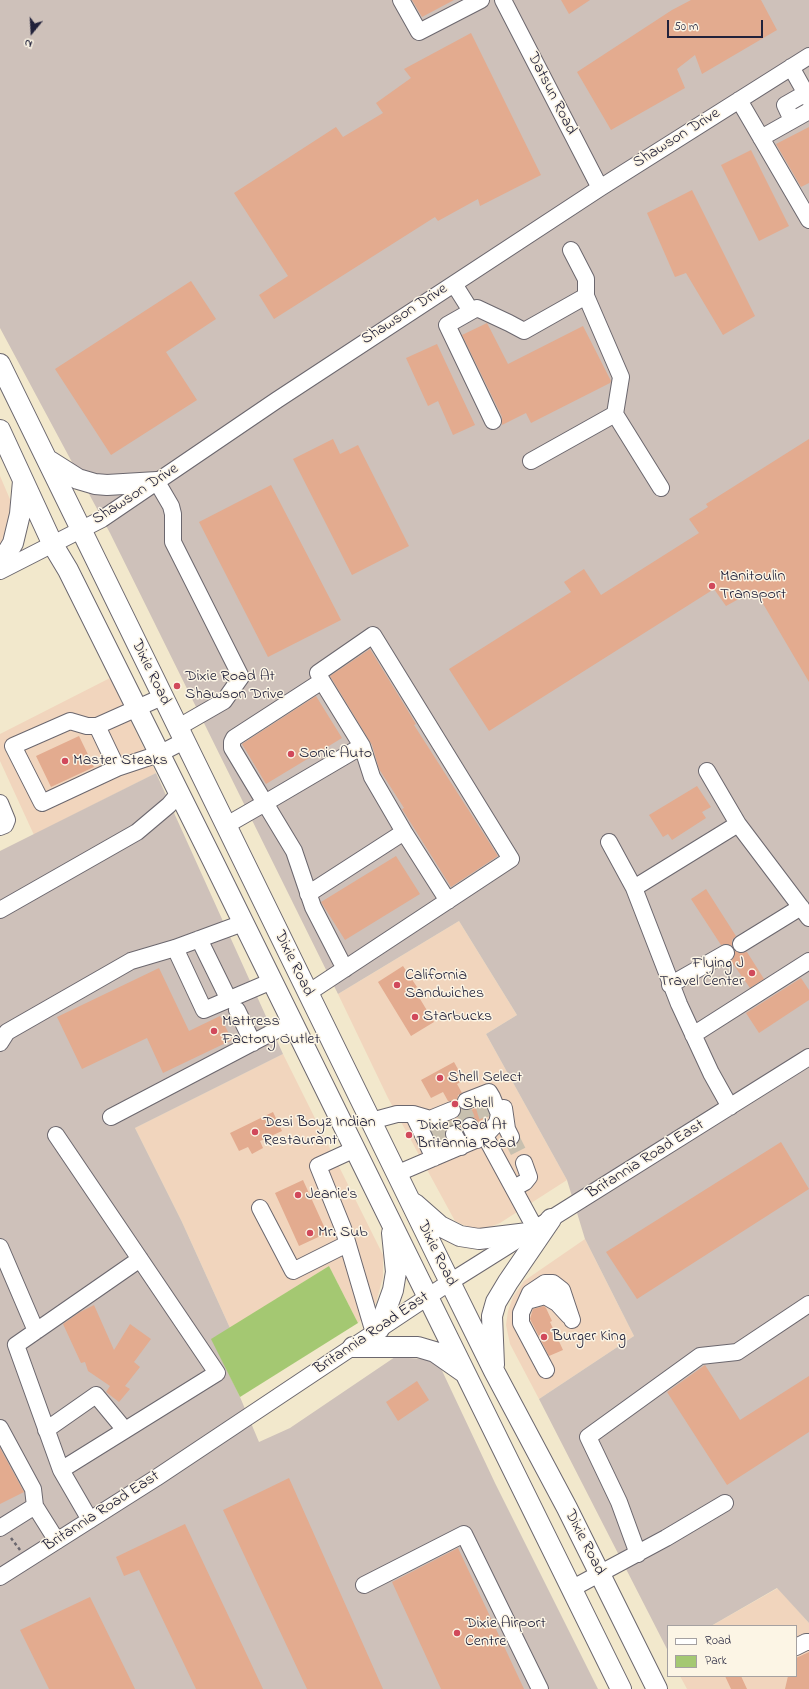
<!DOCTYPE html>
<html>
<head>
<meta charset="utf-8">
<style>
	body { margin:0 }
	#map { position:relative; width:809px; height:1689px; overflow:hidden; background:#f2e8cc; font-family:"Indie Flower",sans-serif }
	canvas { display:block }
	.legend { position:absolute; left:667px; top:1625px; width:130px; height:52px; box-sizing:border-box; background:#fcf5e5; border:1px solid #a5a1a1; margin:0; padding:5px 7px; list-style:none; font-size:12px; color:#22223b }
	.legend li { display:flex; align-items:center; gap:8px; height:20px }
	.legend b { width:20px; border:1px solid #a5a1a1 }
	.north { position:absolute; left:12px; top:12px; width:40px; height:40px; -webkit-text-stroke:3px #fcf5e5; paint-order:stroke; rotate:198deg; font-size:11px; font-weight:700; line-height:16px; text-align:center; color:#22223b }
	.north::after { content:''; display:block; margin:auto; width:14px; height:18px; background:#22223b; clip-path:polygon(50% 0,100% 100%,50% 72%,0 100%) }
	.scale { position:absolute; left:667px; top:20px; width:96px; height:18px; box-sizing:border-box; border:2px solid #22223b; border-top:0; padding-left:5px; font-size:12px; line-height:14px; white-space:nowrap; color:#22223b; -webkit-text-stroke:3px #fcf5e5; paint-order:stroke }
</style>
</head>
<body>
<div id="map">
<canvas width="809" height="1689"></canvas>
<ul class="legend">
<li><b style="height:5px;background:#fff"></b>Road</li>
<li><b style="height:11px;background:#a4c872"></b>Park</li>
</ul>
<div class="north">N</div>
<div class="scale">50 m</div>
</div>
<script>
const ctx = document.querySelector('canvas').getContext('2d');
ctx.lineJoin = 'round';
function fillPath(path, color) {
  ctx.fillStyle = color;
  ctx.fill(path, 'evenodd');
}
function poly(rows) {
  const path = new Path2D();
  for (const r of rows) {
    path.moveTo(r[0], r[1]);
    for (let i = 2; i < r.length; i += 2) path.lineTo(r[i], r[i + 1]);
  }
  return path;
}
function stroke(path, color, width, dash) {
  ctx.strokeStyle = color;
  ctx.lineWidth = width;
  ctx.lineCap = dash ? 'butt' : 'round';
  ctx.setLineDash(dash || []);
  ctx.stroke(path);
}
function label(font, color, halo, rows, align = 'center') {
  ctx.font = font + ' "Indie Flower",sans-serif';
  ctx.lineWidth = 3;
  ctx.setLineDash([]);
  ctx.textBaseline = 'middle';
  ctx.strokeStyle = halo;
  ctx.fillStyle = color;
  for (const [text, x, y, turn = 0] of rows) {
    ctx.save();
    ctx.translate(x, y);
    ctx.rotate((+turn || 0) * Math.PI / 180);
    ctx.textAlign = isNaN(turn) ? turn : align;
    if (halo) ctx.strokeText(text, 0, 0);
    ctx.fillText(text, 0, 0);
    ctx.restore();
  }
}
const built = poly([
	[0,476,12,504,14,518,0,548],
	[110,678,156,773,34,835,0,761,0,734],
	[459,921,517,1015,486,1034,567,1180,500,1223,485,1229,470,1228,455,1221,388,1098,338,994],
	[283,1054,383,1255,383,1277,376,1303,358,1323,329,1266,230,1328,182,1222,135,1128],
	[585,1239,634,1336,539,1399,510,1344,506,1325,508,1311,513,1297,524,1281],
	[778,1588,809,1623,809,1689,687,1689,680,1676,796,1676,796,1626,711,1626]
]);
const industrial = poly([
	[0,0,809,0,809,1623,777,1588,711,1626,668,1626,668,1651,539,1399,634,1336,585,1239,567,1180,486,1034,517,1015,459,921,338,994,110,533,0,328],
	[156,773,283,1054,135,1128,182,1222,230,1328,212,1339,240,1397,259,1442,290,1428,395,1357,437,1360,495,1483,598,1689,0,1689,0,851]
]);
const green = poly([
	[329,1266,358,1323,240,1397,211,1339]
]);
const building = poly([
	[412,0,454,0,422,17],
	[561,0,590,0,569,14],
	[691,0,761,0,777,30,702,74,695,55,677,69,685,88,611,130,577,72,672,10],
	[471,33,541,175,480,206,478,199,438,221,435,217,274,319,259,295,288,276,234,193,336,127,343,137,383,113,376,103,411,78,404,69],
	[809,127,809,183,801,187,776,144],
	[751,150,789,226,759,241,721,165],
	[692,190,755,316,723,335,686,273,675,277,647,213],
	[191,281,216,319,166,352,197,400,111,455,55,369],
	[487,323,508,364,583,326,611,381,610,383,531,423,526,413,502,425,502,417,462,335],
	[437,344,475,425,453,435,438,401,428,406,406,358],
	[333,439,340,454,358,445,409,546,352,575,293,459],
	[809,439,809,682,755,590,726,606,714,589,489,731,449,669,571,592,564,582,584,569,601,595,699,533,689,519,708,507,706,504],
	[271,485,341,620,268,657,199,522],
	[370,649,416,724,414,725,498,856,451,887,402,809,404,808,379,769,372,745,330,676],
	[316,696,342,738,266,784,242,744],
	[79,736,94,767,51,787,36,756],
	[697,786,711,807,702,812,706,818,672,840,668,834,663,837,649,815],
	[396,856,420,894,345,940,321,902],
	[706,889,736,936,732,940,732,946,726,944,721,945,691,899],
	[735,951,741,953,747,952,764,979,750,988,731,961,734,957],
	[403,966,417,987,414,989,434,1022,411,1036,378,982],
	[159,968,189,1031,220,1016,232,1040,163,1073,147,1038,82,1069,57,1017],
	[801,978,809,990,809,1000,759,1033,746,1013],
	[454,1062,464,1080,457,1084,462,1093,458,1095,457,1102,453,1101,448,1101,443,1092,431,1098,421,1080],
	[485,1104,489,1116,478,1122,475,1118,466,1117,462,1121,461,1128,455,1125,450,1126,446,1129,446,1138,437,1143,432,1131,456,1119,460,1115,461,1109,471,1110],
	[273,1112,282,1131,260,1141,263,1148,252,1154,248,1147,239,1151,230,1133],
	[781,1142,809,1189,637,1299,606,1252],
	[303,1180,327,1233,299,1246,275,1193],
	[94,1305,114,1350,130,1324,151,1339,134,1362,140,1367,125,1386,130,1389,119,1402,106,1392,110,1386,88,1371,85,1362,81,1363,63,1324,80,1312],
	[544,1306,546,1308,552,1321,550,1322,563,1350,549,1356,530,1319,533,1309],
	[705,1365,740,1420,809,1376,809,1432,727,1485,667,1392],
	[417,1381,429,1400,398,1421,386,1402],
	[0,1448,24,1492,0,1504],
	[289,1478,383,1689,307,1689,223,1510],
	[185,1524,263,1689,196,1689,139,1570,124,1576,116,1557],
	[458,1548,524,1689,441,1689,392,1582],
	[90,1597,135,1689,49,1689,20,1630],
	[809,1652,809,1689,785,1689,788,1676,796,1676,796,1658],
	[725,1676,741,1676,747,1689,731,1689]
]);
const minorTunnel = poly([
	[483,1104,487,1117],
	[461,1105,470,1126],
	[450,1121,454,1134],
	[436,1128,442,1140],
	[511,1137,524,1163]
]);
const path = poly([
	[11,1538,20,1550]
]);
const minor = poly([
	[401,0,419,32,481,0],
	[503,0,600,188],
	[791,67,809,99],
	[739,100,809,220],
	[792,120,785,105,806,93],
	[761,138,809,111],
	[571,250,586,279,586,296],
	[454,284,471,311],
	[493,421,447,325,477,308,509,323,524,331,586,296,621,377,615,414],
	[531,461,615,414,661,488],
	[157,482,171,506,173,514,173,542,241,677,224,701,177,728],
	[0,571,102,519,277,400,600,188,809,56],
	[322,681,362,746,372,777,404,832,448,901],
	[162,697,97,726,117,768,159,754,184,741],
	[97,726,87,726,70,721,13,746,42,803,117,768],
	[707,771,738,824,809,918],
	[0,803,7,820,5,825,0,827],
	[225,826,265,803,232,748,232,742,234,738,322,681,318,673,373,635,511,859,308,993],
	[609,842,634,888,738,824],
	[634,888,679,1004,711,1073,730,1107],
	[308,894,404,832],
	[0,910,137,832,169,805,179,793],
	[199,939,229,1000],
	[741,944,801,907],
	[175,948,204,1010,272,981],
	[345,969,313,907,294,851,265,803,362,746],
	[670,985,726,953],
	[237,1010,253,1043],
	[693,1035,809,961],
	[0,1043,7,1032,131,961,175,948,243,923],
	[466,1101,489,1092,492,1097,499,1114,497,1123,485,1136],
	[504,1108,507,1129,511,1137],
	[413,1114,434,1158],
	[111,1117,292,1022],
	[371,1121,397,1114,413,1114,430,1119,452,1110],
	[470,1126,477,1140],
	[454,1134,461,1147],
	[56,1135,217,1373,61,1470,90,1520],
	[355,1149,318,1166,343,1228,374,1333],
	[396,1174,485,1136,535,1228],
	[514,1188,525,1182,529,1177,524,1163],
	[260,1208,293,1271,347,1244],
	[0,1247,36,1331],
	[527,1301,545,1296,557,1303,569,1316],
	[546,1370,521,1323,521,1313,530,1293,545,1283,553,1283,562,1290,572,1320],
	[0,1428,33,1489,35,1506],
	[46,1430,96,1395,125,1430],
	[61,1470,16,1345,140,1259],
	[0,1528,35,1506,57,1541],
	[638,1554,619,1502,588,1437,700,1356,737,1352,809,1304],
	[0,1577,156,1478,450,1282,809,1057],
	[364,1585,464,1534,540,1689],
	[571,1589,666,1538,725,1503],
	[796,1647,806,1642,809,1642]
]);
const major = poly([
	[0,364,441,1264,494,1371,567,1508,657,1689],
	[0,430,53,545,68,570,213,861,621,1689],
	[48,460,78,479,95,484,107,485,157,482],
	[0,565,13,543,20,514,23,481],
	[415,1204,440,1226,460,1236,479,1239,528,1233],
	[379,1329,393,1290,396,1272,392,1233],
	[353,1347,418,1347,435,1352,465,1373],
	[494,1365,492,1316,496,1302,508,1282,551,1219]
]);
const markers = [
	[712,586,4,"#d1495b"],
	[177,686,4,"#d1495b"],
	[291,754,4,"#d1495b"],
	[65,761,4,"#d1495b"],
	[752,973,4,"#d1495b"],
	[397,985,4,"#d1495b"],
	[415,1017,4,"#d1495b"],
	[214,1031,4,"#d1495b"],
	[440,1078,4,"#d1495b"],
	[455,1104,4,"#d1495b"],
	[255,1132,4,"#d1495b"],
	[409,1135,4,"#d1495b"],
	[298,1195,4,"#d1495b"],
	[310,1233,4,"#d1495b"],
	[544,1337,4,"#d1495b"],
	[457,1633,4,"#d1495b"]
];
const streetNames = [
	["Datsun Road",551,94,63],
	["Shawson Drive",677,139,-32],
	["Shawson Drive",405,315,-33],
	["Shawson Drive",136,495,-33],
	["Dixie Road",150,673,64],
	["Dixie Road",293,964,64],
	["Britannia Road East",646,1160,-32],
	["Dixie Road",436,1254,64],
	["Britannia Road East",372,1334,-34],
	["Britannia Road East",102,1512,-33],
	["Dixie Road",584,1543,63]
];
const poiNames = [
	["Manitoulin",720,577],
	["Transport",720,595],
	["Dixie Road At",185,677],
	["Shawson Drive",185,695],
	["Sonic Auto",299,754],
	["Master Steaks",73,761],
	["Flying J",744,964,"right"],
	["Travel Center",744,982,"right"],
	["California",405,976],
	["Sandwiches",405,994],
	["Starbucks",423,1017],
	["Mattress",222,1022],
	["Factory Outlet",222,1040],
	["Shell Select",448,1078],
	["Shell",463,1104],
	["Desi Boyz Indian",263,1123],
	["Restaurant",263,1141],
	["Dixie Road At",417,1126],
	["Britannia Road",417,1144],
	["Jeanie's",306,1195],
	["Mr. Sub",318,1233],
	["Burger King",552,1337],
	["Dixie Airport",465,1624],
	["Centre",465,1642]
];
fillPath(built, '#f1d5bd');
fillPath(industrial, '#cec1ba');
fillPath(green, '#a4c872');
fillPath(building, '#e3ab8f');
stroke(minorTunnel, '#c8c0af', 16, [16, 8]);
stroke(minor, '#6b676e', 18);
stroke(major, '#6b676e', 22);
stroke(path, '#6b676e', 2.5, [3, 3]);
stroke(minor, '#fff', 16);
stroke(major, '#fff', 20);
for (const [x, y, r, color] of markers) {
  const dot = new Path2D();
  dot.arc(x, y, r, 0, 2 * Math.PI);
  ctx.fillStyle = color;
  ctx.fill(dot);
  stroke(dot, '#fcf5e5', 1.5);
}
label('16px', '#22223b', '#fcf5e5', streetNames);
label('16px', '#22223b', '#fcf5e5', poiNames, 'left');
</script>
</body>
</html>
